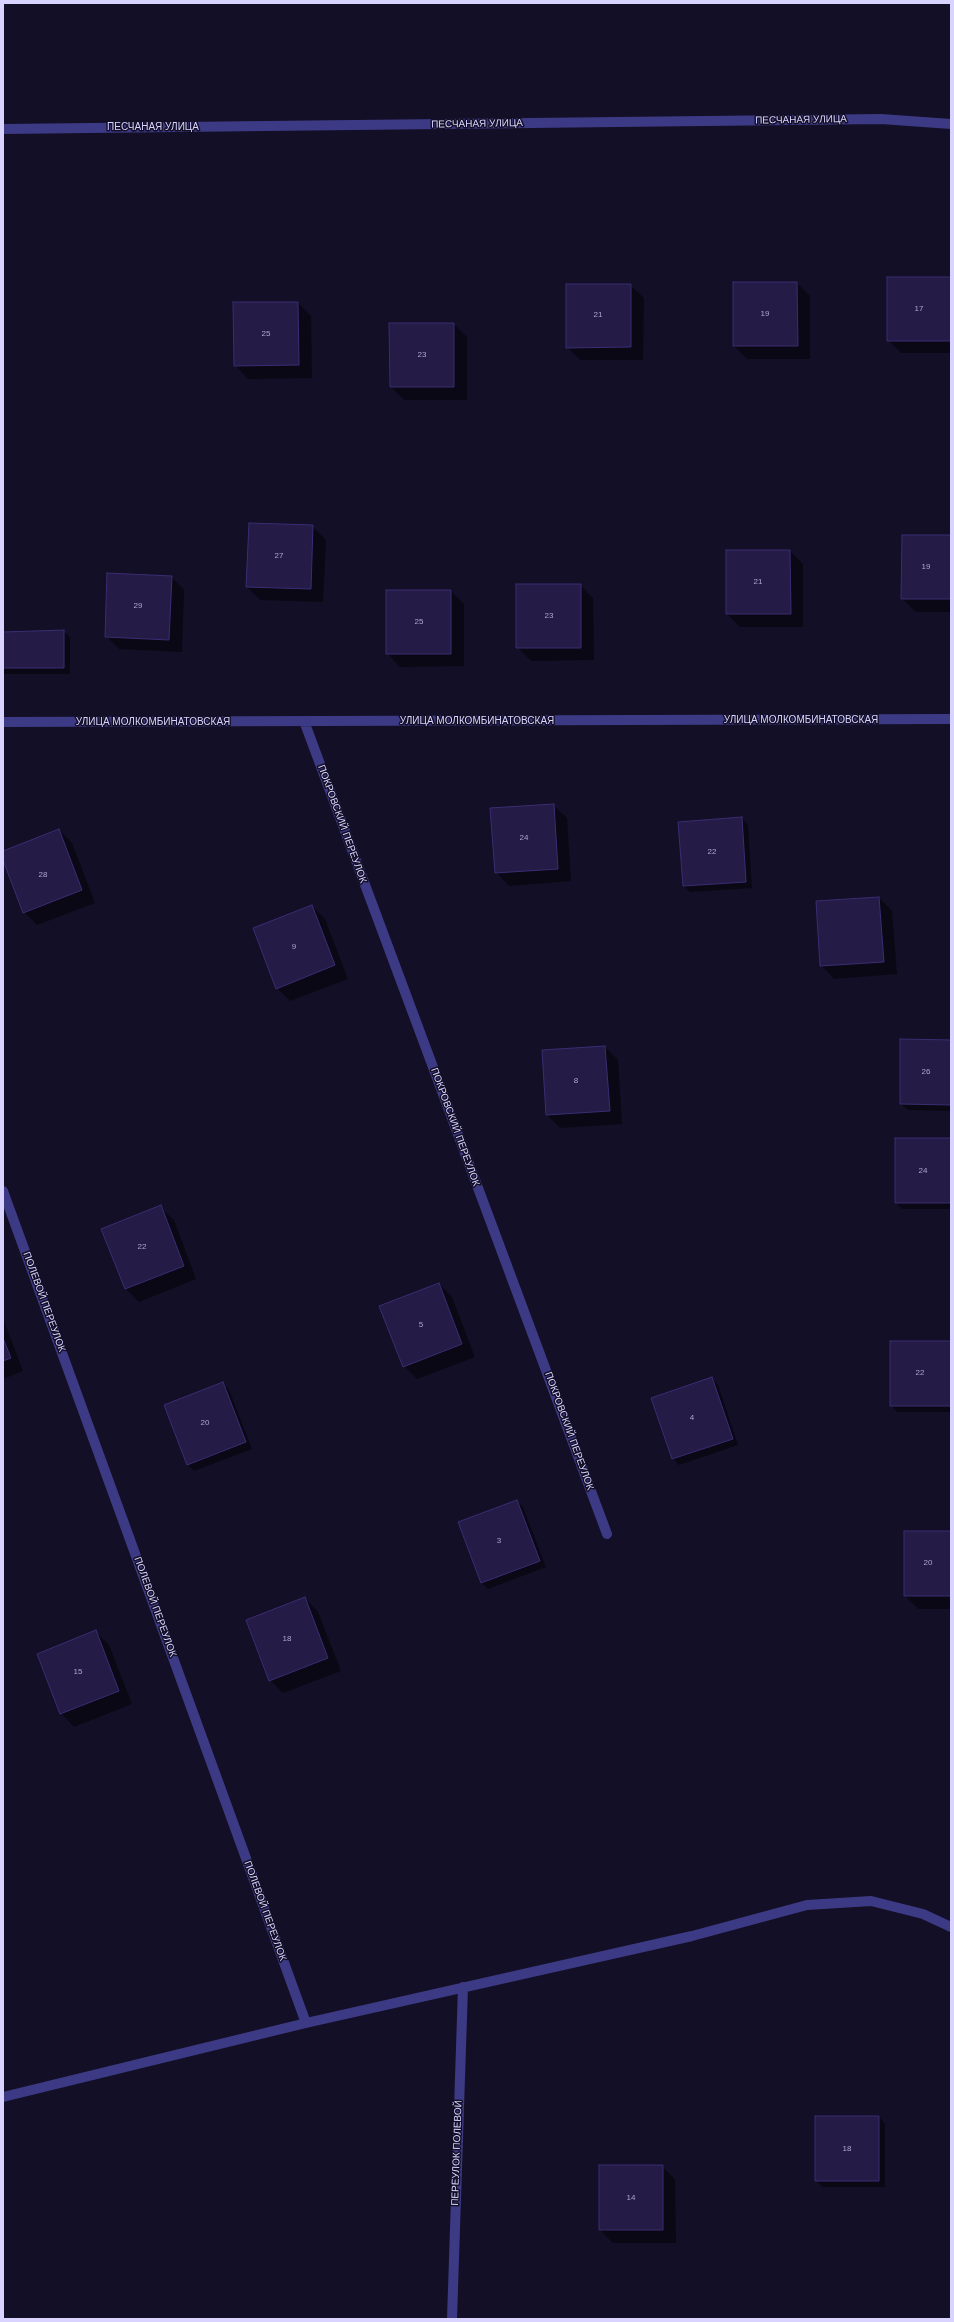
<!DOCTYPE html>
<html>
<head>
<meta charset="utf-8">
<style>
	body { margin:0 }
	#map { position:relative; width:954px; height:2322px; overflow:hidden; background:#130f26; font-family:Helvetica,sans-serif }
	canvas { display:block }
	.frame { position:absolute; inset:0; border:4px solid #d9d4ff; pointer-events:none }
</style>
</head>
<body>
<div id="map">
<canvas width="954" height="2322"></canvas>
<div class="frame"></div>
</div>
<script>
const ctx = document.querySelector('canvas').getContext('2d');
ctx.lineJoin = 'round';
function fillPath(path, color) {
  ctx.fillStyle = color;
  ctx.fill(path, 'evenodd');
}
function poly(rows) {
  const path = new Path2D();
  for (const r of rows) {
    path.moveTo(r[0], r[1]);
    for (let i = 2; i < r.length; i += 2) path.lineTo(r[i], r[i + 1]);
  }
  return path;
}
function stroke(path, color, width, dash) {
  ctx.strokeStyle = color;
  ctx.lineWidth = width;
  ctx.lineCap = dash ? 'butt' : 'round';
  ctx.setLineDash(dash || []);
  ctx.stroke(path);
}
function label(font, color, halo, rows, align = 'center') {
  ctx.font = font + ' Helvetica,sans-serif';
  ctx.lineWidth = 3;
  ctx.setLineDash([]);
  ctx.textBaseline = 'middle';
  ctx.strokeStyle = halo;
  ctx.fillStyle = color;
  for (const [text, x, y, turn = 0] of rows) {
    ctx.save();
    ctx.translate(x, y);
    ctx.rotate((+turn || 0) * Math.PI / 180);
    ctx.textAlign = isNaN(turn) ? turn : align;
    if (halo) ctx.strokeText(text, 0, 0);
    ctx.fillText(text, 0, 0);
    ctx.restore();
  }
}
const shadow = poly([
	[951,278,951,353,901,353,888,340],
	[797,283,810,296,810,359,747,359,734,346],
	[630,285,644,298,643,360,580,360,567,347],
	[234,303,298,303,311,316,312,378,248,379,235,365],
	[454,324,467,337,467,400,404,400,391,387],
	[312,526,326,540,323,602,260,600,247,587],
	[951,536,951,612,916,612,902,599],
	[790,551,803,564,803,627,740,627,727,614],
	[171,576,184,590,182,652,119,649,106,636],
	[580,585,593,598,594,660,531,661,517,647],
	[451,591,464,604,464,666,400,667,387,653],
	[63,631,70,637,70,674,3,674,3,633],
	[553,805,567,818,571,881,509,886,496,872],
	[742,818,748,825,752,888,690,892,684,886],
	[59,830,72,843,95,903,37,925,24,912,3,852],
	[879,898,892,911,897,974,834,979,821,965],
	[312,906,325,919,348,979,290,1001,277,988],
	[951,1041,951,1111,908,1110,901,1104],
	[605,1047,618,1060,622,1124,560,1128,547,1115],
	[951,1139,951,1209,902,1209,896,1203],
	[160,1207,174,1220,196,1279,139,1302,125,1288],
	[439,1284,452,1297,475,1357,417,1379,404,1366],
	[3,1318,23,1371,3,1379],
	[951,1342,951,1412,897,1412,891,1405],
	[712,1378,718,1385,738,1445,679,1465,673,1459],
	[223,1383,229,1390,252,1449,194,1471,188,1465],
	[517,1501,523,1507,546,1567,488,1589,482,1583],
	[951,1532,951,1609,918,1609,905,1596],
	[305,1598,318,1612,341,1671,283,1693,270,1680],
	[96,1632,109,1645,132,1704,74,1727,61,1713],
	[879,2117,885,2124,885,2187,822,2187,816,2180],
	[662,2166,675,2180,676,2243,613,2243,600,2230]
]);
const building = poly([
	[887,277,951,277,951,341,887,341,887,277],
	[733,282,797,282,798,346,733,346,733,282],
	[566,284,631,284,631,347,566,348,566,284],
	[233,302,298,302,299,365,234,366,233,302],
	[389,323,454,323,454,387,390,387,389,323],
	[249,523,313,525,311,589,246,587,249,523],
	[902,535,951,535,951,599,901,599,902,535],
	[726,550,790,550,791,614,726,614,726,550],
	[107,573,172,576,169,640,105,637,107,573],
	[516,584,581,584,581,648,516,648,516,584],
	[386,590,451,590,451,654,386,654,386,590],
	[64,630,64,668,3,668,3,632,64,630],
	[554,804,558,869,495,873,490,808,554,804],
	[742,817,746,882,683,886,678,822,742,817],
	[59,829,82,890,23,913,3,860,3,851,59,829],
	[879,897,884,962,820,966,816,901,879,897],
	[312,905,335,965,276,989,253,928,312,905],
	[900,1039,951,1040,951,1105,900,1104,900,1039],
	[605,1046,610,1111,546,1115,542,1050,605,1046],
	[895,1138,951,1138,951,1203,895,1203,895,1138],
	[161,1205,184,1266,125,1289,101,1229,161,1205],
	[439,1283,462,1344,403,1367,379,1306,439,1283],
	[3,1338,11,1358,3,1361,3,1338],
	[890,1341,951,1341,951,1406,890,1406,890,1341],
	[712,1377,733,1439,672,1459,651,1398,712,1377],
	[223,1382,246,1442,187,1465,164,1405,223,1382],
	[517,1500,540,1561,481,1583,458,1522,517,1500],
	[904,1531,951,1531,951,1596,904,1596,904,1531],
	[305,1597,328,1658,269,1681,246,1620,305,1597],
	[96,1630,119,1691,60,1714,37,1654,96,1630],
	[815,2116,879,2116,879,2181,815,2181,815,2116],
	[599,2165,663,2165,663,2230,599,2230,599,2165]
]);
const minor = poly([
	[3,129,881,119,951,124],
	[304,721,607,1534],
	[3,722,951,719],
	[3,1191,306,2023],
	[3,2097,306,2023,692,1936,807,1905,871,1901,923,1914,951,1927],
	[452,2319,463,1987]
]);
const numberNames = [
	["17",919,309],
	["19",765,314],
	["21",598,315],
	["25",266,334],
	["23",422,355],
	["27",279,556],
	["19",926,567],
	["21",758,582],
	["29",138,606],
	["23",549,616],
	["25",419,622],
	["24",524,838],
	["22",712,852],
	["28",43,875],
	["9",294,947],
	["26",926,1072],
	["8",576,1081],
	["24",923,1171],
	["22",142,1247],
	["5",421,1325],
	["22",920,1373],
	["4",692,1418],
	["20",205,1423],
	["3",499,1541],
	["20",928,1563],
	["18",287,1639],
	["15",78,1672],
	["18",847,2149],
	["14",631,2198]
];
const streetNames = [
	["ПЕСЧАНАЯ УЛИЦА",801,120,-1],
	["ПЕСЧАНАЯ УЛИЦА",477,124,-1],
	["ПЕСЧАНАЯ УЛИЦА",153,127],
	["УЛИЦА МОЛКОМБИНАТОВСКАЯ",801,720],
	["УЛИЦА МОЛКОМБИНАТОВСКАЯ",477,721],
	["УЛИЦА МОЛКОМБИНАТОВСКАЯ",153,722],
	["ПОКРОВСКИЙ ПЕРЕУЛОК",342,824,70],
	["ПОКРОВСКИЙ ПЕРЕУЛОК",455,1127,70],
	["ПОЛЕВОЙ ПЕРЕУЛОК",44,1302,70],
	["ПОКРОВСКИЙ ПЕРЕУЛОК",569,1431,70],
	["ПОЛЕВОЙ ПЕРЕУЛОК",155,1607,70],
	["ПОЛЕВОЙ ПЕРЕУЛОК",265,1911,70],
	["ПЕРЕУЛОК ПОЛЕВОЙ",457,2153,-88]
];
fillPath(shadow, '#0007');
fillPath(building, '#241b47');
stroke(building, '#3b2d73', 1);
stroke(minor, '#3d3a85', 10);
label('8px', '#aca6d1', null, numberNames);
label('10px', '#d9d4ff', '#130f26', streetNames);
</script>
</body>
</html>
